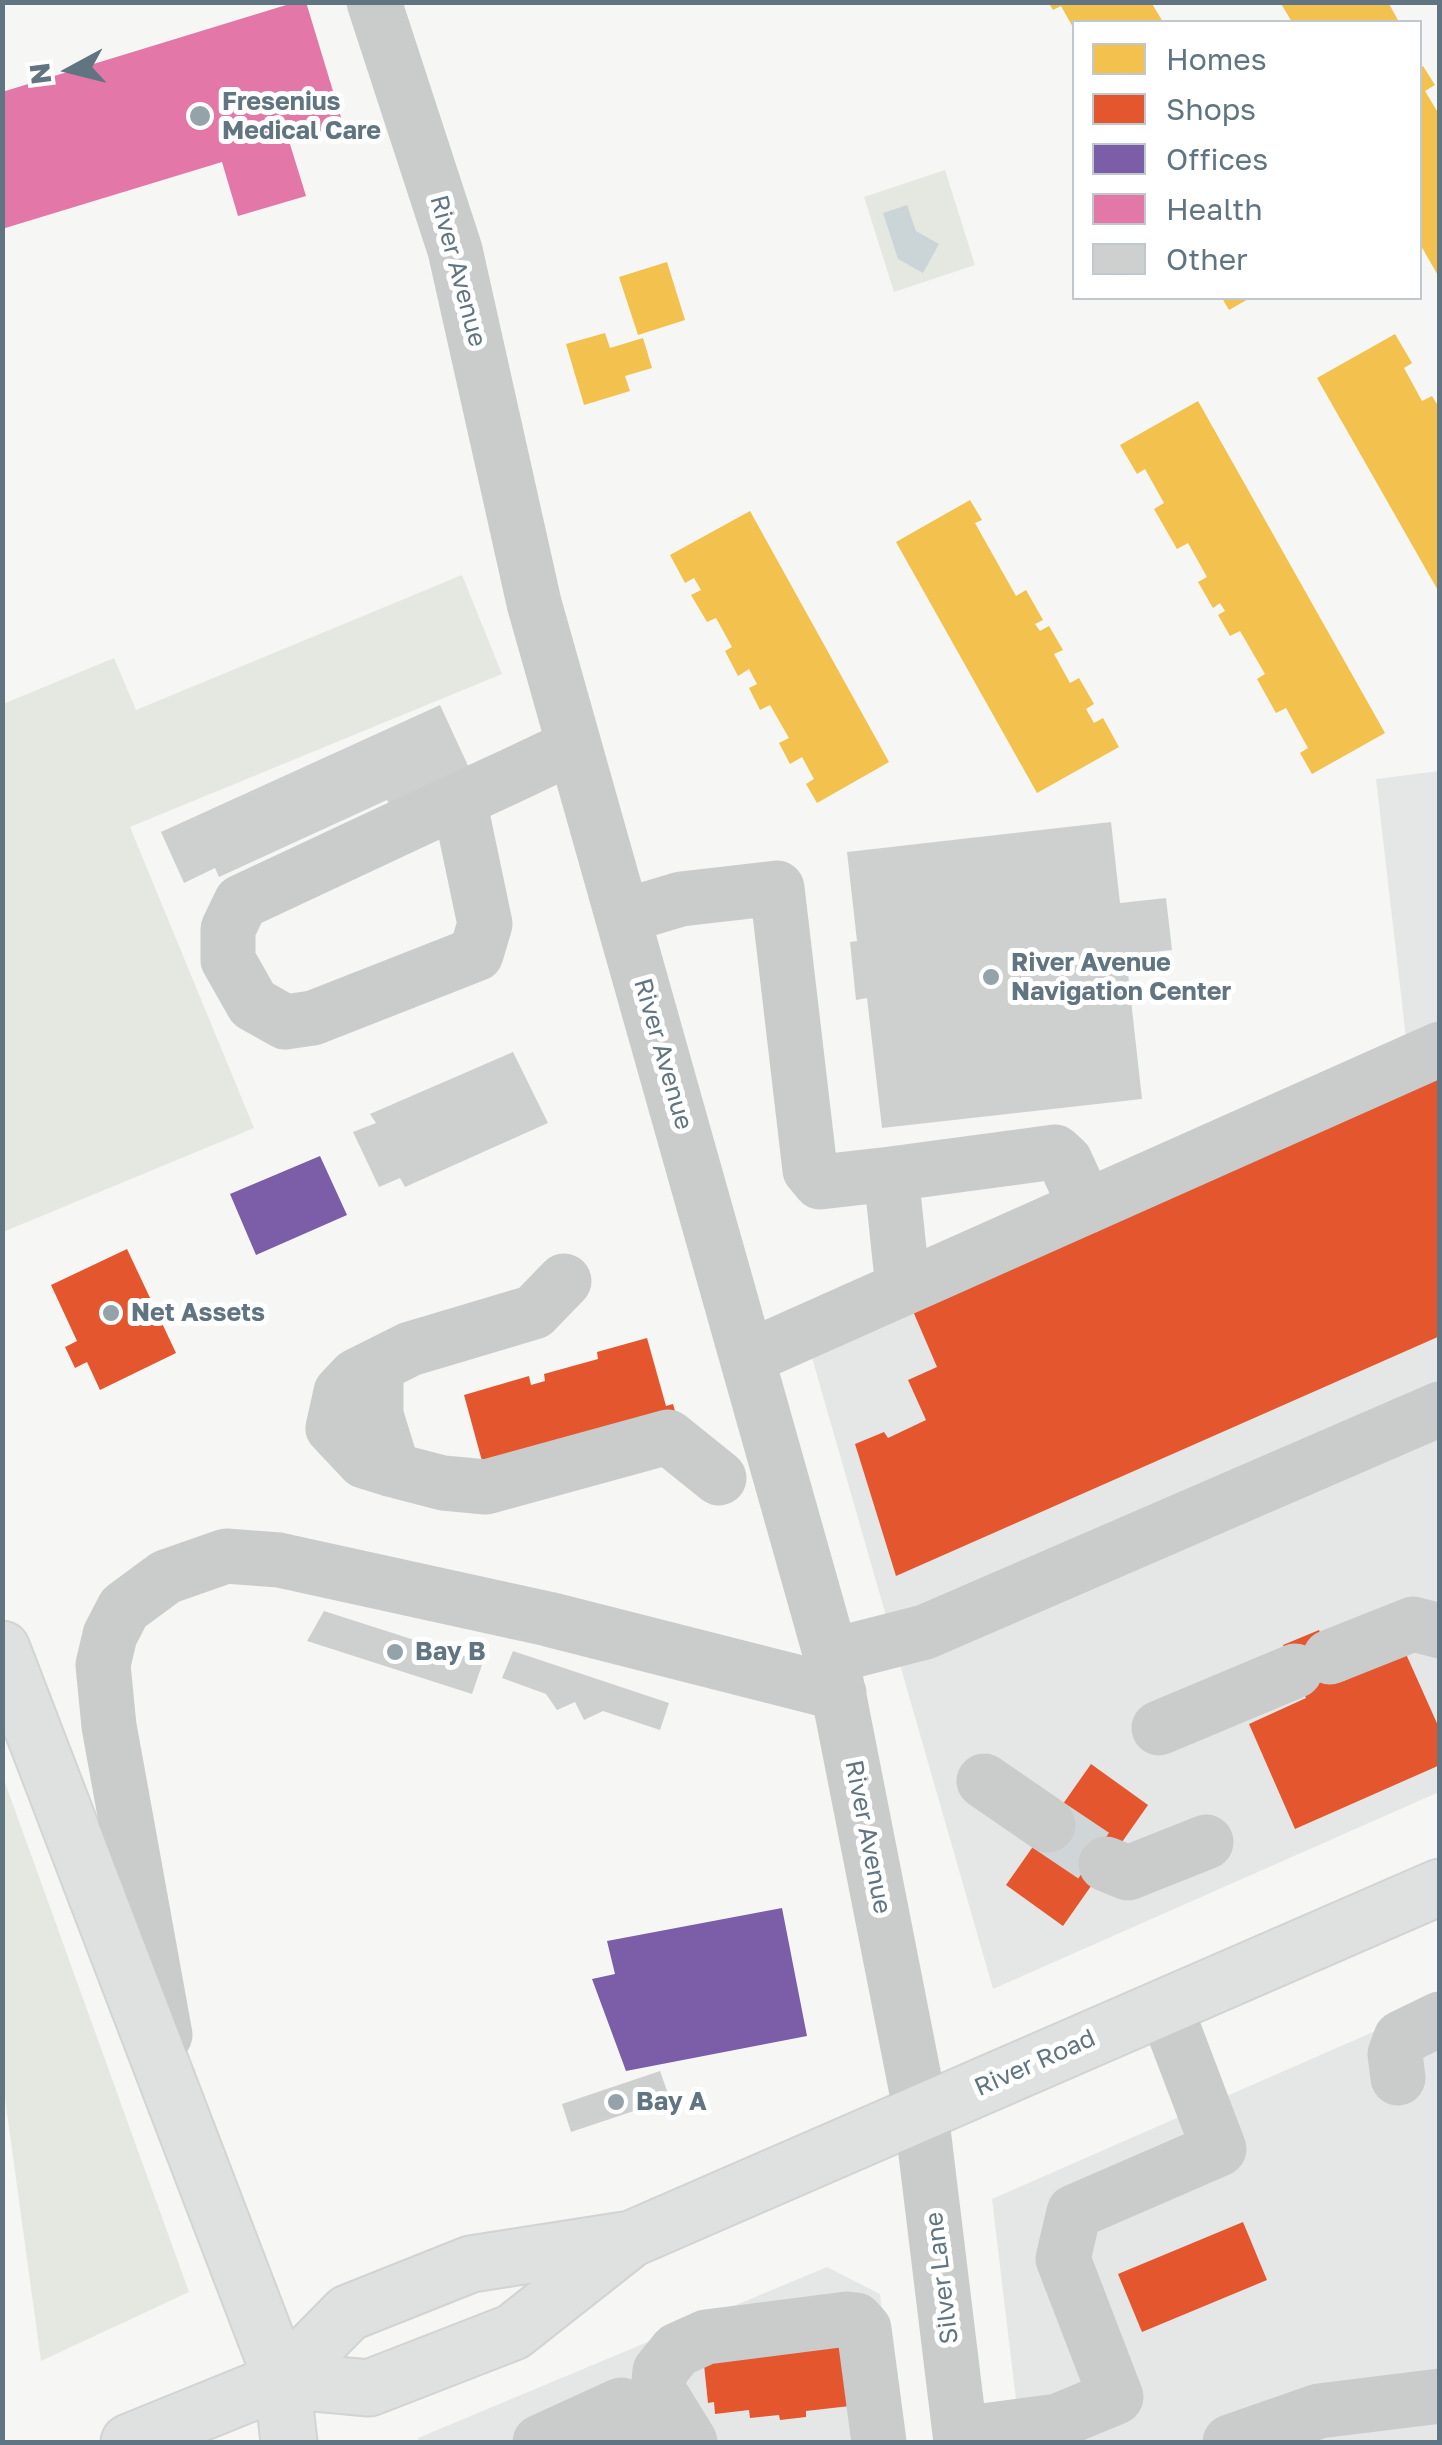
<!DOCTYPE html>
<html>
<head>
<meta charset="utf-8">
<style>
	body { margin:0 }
	#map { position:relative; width:1442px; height:2445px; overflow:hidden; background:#f6f6f4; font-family:"Golos Text",sans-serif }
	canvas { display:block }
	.frame { position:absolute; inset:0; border:5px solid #607581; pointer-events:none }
	.legend { position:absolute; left:1072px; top:20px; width:350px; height:280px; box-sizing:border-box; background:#fff; border:2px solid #bfc8cd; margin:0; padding:12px 18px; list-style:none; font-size:30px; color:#607581 }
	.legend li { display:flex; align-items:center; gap:20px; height:50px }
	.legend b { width:50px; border:2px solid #bfc8cd }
	.north { position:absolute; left:20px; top:20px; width:100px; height:100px; -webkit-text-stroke:8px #fff; paint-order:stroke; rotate:263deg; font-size:28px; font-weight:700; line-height:40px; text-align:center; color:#607581 }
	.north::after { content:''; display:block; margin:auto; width:35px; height:45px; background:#607581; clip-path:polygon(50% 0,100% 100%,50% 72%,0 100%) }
</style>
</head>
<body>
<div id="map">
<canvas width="1442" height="2445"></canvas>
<div class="frame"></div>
<ul class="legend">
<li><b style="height:28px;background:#f2c14e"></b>Homes</li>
<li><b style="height:28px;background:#e4572e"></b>Shops</li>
<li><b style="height:28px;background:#7b5ea7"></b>Offices</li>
<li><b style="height:28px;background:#e377a8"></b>Health</li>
<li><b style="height:28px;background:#ced0d0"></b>Other</li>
</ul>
<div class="north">N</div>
</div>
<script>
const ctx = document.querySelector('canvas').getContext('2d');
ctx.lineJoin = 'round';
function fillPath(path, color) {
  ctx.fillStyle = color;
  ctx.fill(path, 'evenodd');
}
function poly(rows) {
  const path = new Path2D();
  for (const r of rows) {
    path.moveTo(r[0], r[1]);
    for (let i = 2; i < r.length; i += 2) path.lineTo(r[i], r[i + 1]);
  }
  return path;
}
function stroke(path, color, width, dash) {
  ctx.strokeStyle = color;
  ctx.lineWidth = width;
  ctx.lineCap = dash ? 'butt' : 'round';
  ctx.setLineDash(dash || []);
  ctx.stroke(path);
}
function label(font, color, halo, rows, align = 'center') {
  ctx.font = font + ' "Golos Text",sans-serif';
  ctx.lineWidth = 10;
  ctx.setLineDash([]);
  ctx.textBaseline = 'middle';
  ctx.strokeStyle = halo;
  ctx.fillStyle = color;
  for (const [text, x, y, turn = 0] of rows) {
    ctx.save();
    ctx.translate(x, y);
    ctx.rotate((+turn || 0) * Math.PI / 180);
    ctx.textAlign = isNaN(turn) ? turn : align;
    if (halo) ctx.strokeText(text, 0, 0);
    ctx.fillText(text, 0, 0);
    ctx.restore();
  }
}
const built = poly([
	[1439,771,1439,1792,993,1989,798,1309,1406,1038,1376,779],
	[1439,2003,1439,2442,1021,2442,992,2199],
	[827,2267,880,2294,897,2442,418,2442,418,2438]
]);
const green = poly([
	[945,170,975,265,894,292,864,197],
	[462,575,502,674,130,827,254,1128,3,1232,3,704,114,658,136,710],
	[3,1777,189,2292,41,2361,3,2084]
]);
const water = poly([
	[907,205,916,231,939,244,923,273,898,259,883,213]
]);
const homes = poly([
	[1048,2,1151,2,1163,22,1074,22,1074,29,1061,6,1053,10],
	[1280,2,1388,2,1399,22,1292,22],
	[1423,66,1435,85,1425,91,1440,116,1440,279,1420,244,1420,69],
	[667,262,685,320,638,335,619,277],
	[1222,298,1250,298,1229,310],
	[605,333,610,348,643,338,652,368,625,376,630,391,584,405,566,344],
	[1395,334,1412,363,1404,368,1422,401,1432,396,1440,409,1440,594,1317,378],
	[1198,401,1385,733,1312,774,1300,753,1308,748,1286,708,1276,713,1257,679,1265,674,1240,631,1230,636,1218,615,1225,611,1220,603,1213,608,1198,582,1207,577,1188,543,1177,549,1154,509,1164,503,1145,469,1137,474,1120,445],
	[970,500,982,520,975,523,1016,596,1026,590,1043,620,1035,624,1040,631,1049,626,1063,650,1054,654,1070,683,1079,678,1094,704,1086,709,1094,723,1103,718,1119,747,1037,793,896,542],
	[750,511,889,762,817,803,806,784,814,779,802,757,790,764,779,743,789,738,770,705,760,710,749,688,757,684,749,669,738,676,725,651,732,647,716,618,707,622,691,595,701,590,694,578,685,583,670,555]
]);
const shops = poly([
	[1440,1072,1440,1336,896,1576,855,1444,884,1432,888,1438,926,1420,908,1380,937,1367,909,1302],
	[127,1249,176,1353,100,1390,87,1362,75,1368,65,1347,77,1341,51,1285],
	[647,1338,666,1406,673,1404,677,1418,485,1472,464,1395,529,1376,531,1385,545,1381,544,1374,598,1359,597,1352],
	[1319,1630,1341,1682,1406,1654,1440,1730,1440,1765,1295,1829,1249,1724,1306,1698,1283,1645],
	[1091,1764,1148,1805,1063,1926,1006,1885],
	[1243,2222,1267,2280,1142,2332,1118,2274],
	[842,2335,850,2406,806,2411,806,2417,780,2420,779,2415,750,2418,749,2410,715,2414,714,2402,708,2403,703,2355]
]);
const offices = poly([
	[320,1156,347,1215,256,1255,230,1194],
	[782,1908,807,2036,626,2071,592,1979,615,1974,607,1941]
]);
const health = poly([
	[296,2,306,2,343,124,289,141,306,196,238,216,222,162,2,229,2,92]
]);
const building = poly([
	[440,705,470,770,390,806,387,800,219,877,215,868,184,883,161,832],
	[1111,822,1120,903,1166,898,1172,950,1126,955,1142,1099,882,1128,867,998,856,1000,850,942,857,941,847,852],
	[513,1052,548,1123,405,1187,400,1178,379,1187,353,1132,376,1123,370,1114],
	[324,1611,483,1662,472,1694,307,1641],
	[513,1651,669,1703,660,1730,603,1711,584,1720,575,1702,557,1710,546,1694,502,1678],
	[660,2071,670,2099,571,2132,562,2104]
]);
const minorTunnel = poly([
	[1048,1825,1106,1864]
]);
const minor = poly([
	[374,2,455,250,534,603,831,1656,921,2113,961,2442],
	[459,800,485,924,476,954,313,1018,285,1022,253,1004,228,960,228,929,241,902,459,800,513,775,574,746],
	[624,916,681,899,777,888,810,1170,820,1182,891,1174,903,1288],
	[891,1174,1055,1152,1065,1161,1086,1207],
	[564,1281,534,1312,410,1349,376,1366,376,1415,393,1470,443,1483,486,1487,668,1437,719,1478],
	[749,1357,1440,1049],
	[376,1366,356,1376,341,1392,333,1428,364,1461,393,1470],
	[831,1656,925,1632,1440,1409],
	[1330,1657,1413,1624,1440,1631],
	[1159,1728,1295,1671],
	[984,1781,1048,1825],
	[1106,1864,1128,1873,1206,1842],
	[165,2035,109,1726,103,1665,110,1635,124,1608,166,1577,226,1556,279,1560,548,1619,839,1693],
	[1398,2078,1395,2054,1401,2038,1440,2019],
	[960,2434,1058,2421,1116,2397,1063,2259,1074,2212,1219,2149,1165,2007],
	[540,2442,621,2405,632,2415,634,2442],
	[690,2442,658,2390,660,2371,677,2350,706,2337,847,2319,856,2320,864,2329,879,2442],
	[1230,2442,1319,2411,1440,2396]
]);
const major = poly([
	[282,2380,369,2388,513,2332,631,2239,1440,1887],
	[129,2442,282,2380,348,2313,471,2264,625,2240]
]);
const highway = poly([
	[2,1649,282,2380,289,2442]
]);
const markers = [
	[200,116,12,"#94a2a9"],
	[991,977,10,"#94a2a9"],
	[111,1313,10,"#94a2a9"],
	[395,1652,10,"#94a2a9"],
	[616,2102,10,"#94a2a9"]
];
const poiNames = [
	["Fresenius",222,102],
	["Medical Care",222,131],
	["River Avenue",1011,963],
	["Navigation Center",1011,992],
	["Net Assets",131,1313],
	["Bay B",415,1652],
	["Bay A",636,2102]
];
const streetNames = [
	["River Avenue",458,271,75],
	["River Avenue",663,1054,74],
	["River Avenue",868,1837,79],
	["River Road",1035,2063,-24],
	["Silver Lane",942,2278,-97]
];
fillPath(built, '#e5e7e7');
fillPath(green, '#e5e8e1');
fillPath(water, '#cbd5d7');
fillPath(homes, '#f2c14e');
fillPath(shops, '#e4572e');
fillPath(offices, '#7b5ea7');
fillPath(health, '#e377a8');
fillPath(building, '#ced0d0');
stroke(minorTunnel, '#d0d6d7', 55, [55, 28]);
stroke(major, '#d2d3d3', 59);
stroke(highway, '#d3d4d4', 59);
stroke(minor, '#cacccc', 55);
stroke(major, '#dfe0e0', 55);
stroke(highway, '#dfe0e0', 55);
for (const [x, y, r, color] of markers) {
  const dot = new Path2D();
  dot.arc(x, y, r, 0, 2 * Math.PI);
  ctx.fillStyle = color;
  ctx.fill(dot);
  stroke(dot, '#fff', 4);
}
label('bold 25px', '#607581', '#fff', poiNames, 'left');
label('25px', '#607581', '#fff', streetNames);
</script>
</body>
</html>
